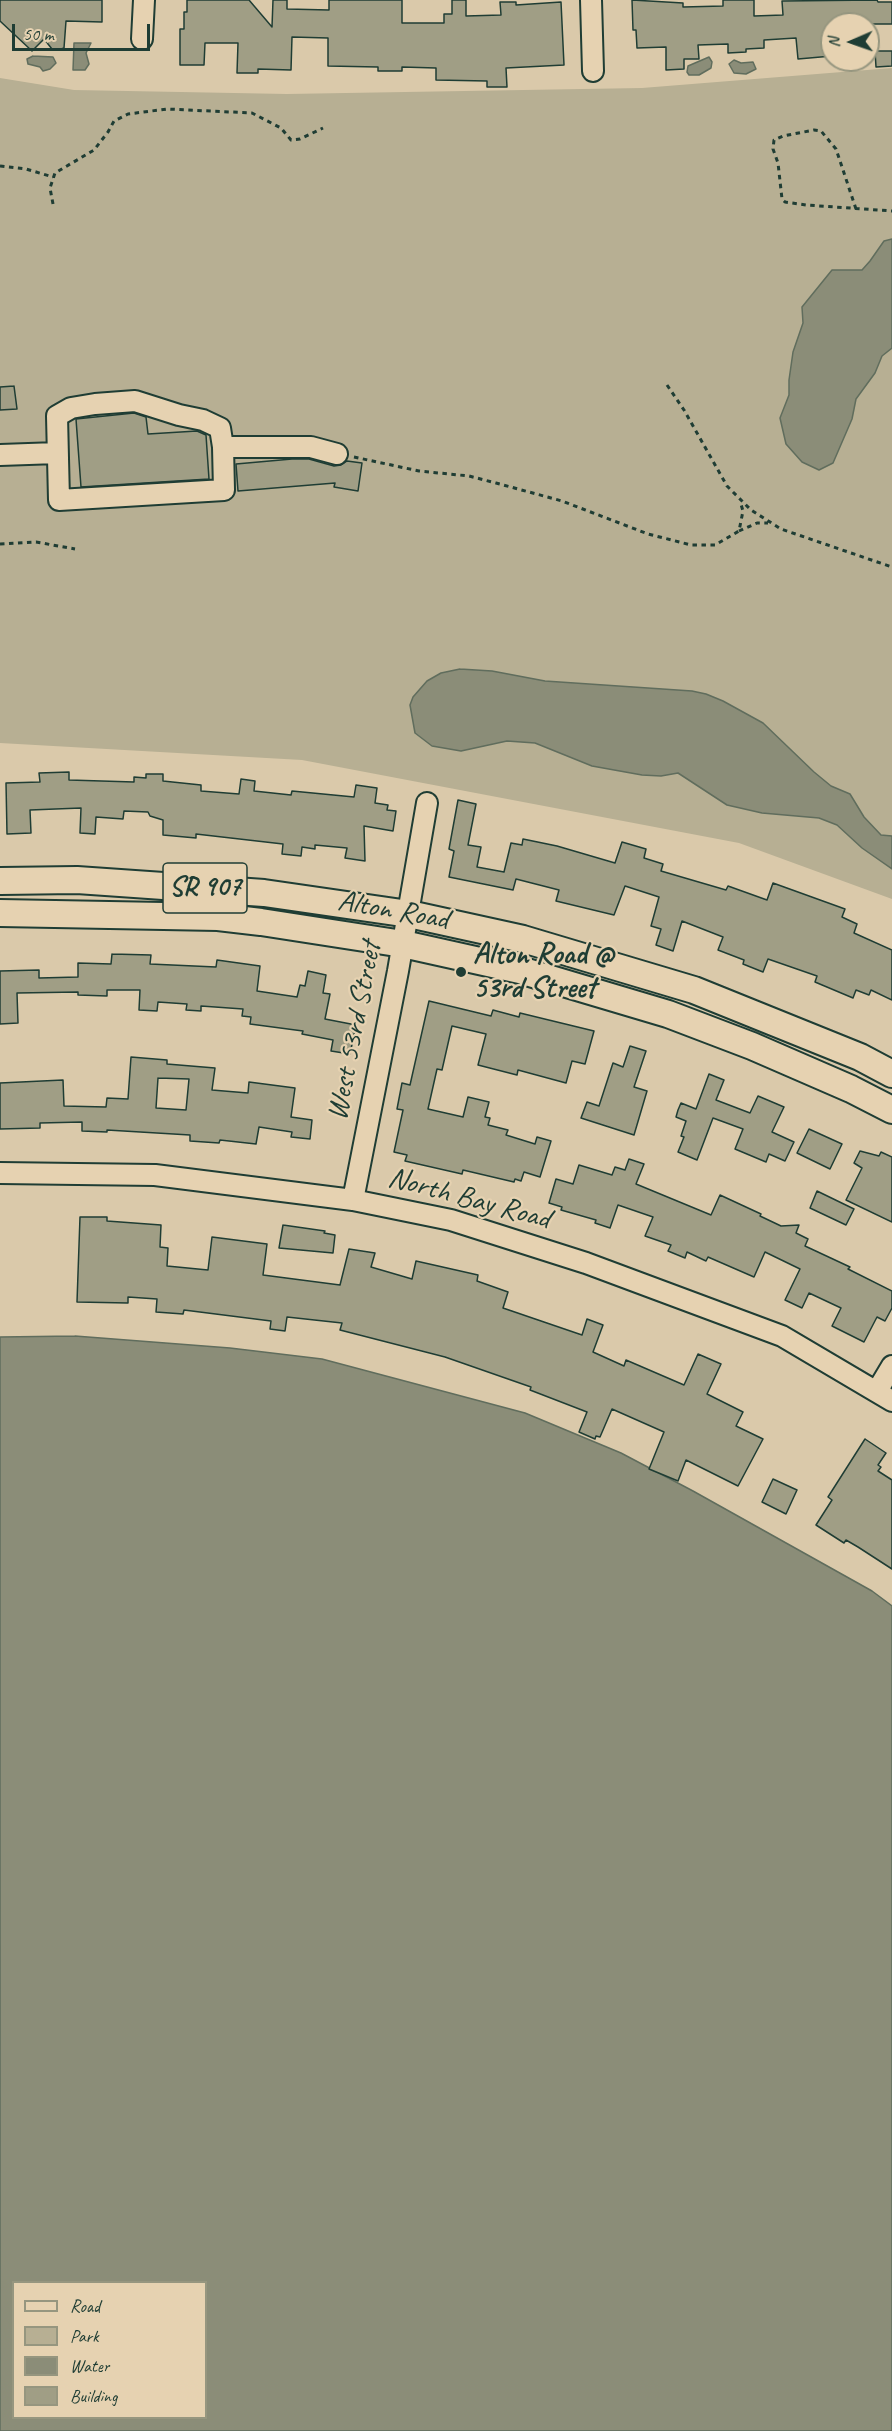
<!DOCTYPE html>
<html>
<head>
<meta charset="utf-8">
<style>
	body { margin:0 }
	#map { position:relative; width:892px; height:2431px; overflow:hidden; background:#dac9aa; font-family:Caveat,sans-serif }
	canvas { display:block }
	.legend { position:absolute; left:12px; top:2281px; width:195px; height:138px; box-sizing:border-box; background:#e6d2b1; border:2px solid #96967f; margin:0; padding:8px 10px; list-style:none; font-size:18px; color:#1f3d34 }
	.legend li { display:flex; align-items:center; gap:12px; height:30px }
	.legend b { width:30px; border:2px solid #96967f }
	.north { position:absolute; left:820px; top:12px; width:60px; height:60px; box-sizing:border-box; background:#e6d2b1; border:2px solid #96967f; border-radius:50%; rotate:268deg; font-size:16px; font-weight:700; line-height:24px; text-align:center; color:#1f3d34 }
	.north::after { content:''; display:block; margin:auto; width:21px; height:27px; background:#1f3d34; clip-path:polygon(50% 0,100% 100%,50% 72%,0 100%) }
	.scale { position:absolute; left:12px; top:24px; width:138px; height:27px; box-sizing:border-box; border:3px solid #1f3d34; border-top:0; padding-left:8px; font-size:18px; line-height:21px; white-space:nowrap; color:#1f3d34; -webkit-text-stroke:4px #e6d2b1; paint-order:stroke }
</style>
</head>
<body>
<div id="map">
<canvas width="892" height="2431"></canvas>
<ul class="legend">
<li><b style="height:8px;background:#e6d2b1"></b>Road</li>
<li><b style="height:16px;background:#b7af93"></b>Park</li>
<li><b style="height:16px;background:#8b8d78"></b>Water</li>
<li><b style="height:16px;background:#a09e85"></b>Building</li>
</ul>
<div class="north">N</div>
<div class="scale">50 m</div>
</div>
<script>
const ctx = document.querySelector('canvas').getContext('2d');
ctx.lineJoin = 'round';
function fillPath(path, color) {
  ctx.fillStyle = color;
  ctx.fill(path, 'evenodd');
}
function poly(rows) {
  const path = new Path2D();
  for (const r of rows) {
    path.moveTo(r[0], r[1]);
    for (let i = 2; i < r.length; i += 2) path.lineTo(r[i], r[i + 1]);
  }
  return path;
}
function stroke(path, color, width, dash) {
  ctx.strokeStyle = color;
  ctx.lineWidth = width;
  ctx.lineCap = dash ? 'butt' : 'round';
  ctx.setLineDash(dash || []);
  ctx.stroke(path);
}
function label(font, color, halo, rows, align = 'center') {
  ctx.font = font + ' Caveat,sans-serif';
  ctx.lineWidth = 4.5;
  ctx.setLineDash([]);
  ctx.textBaseline = 'middle';
  ctx.strokeStyle = halo;
  ctx.fillStyle = color;
  for (const [text, x, y, turn = 0] of rows) {
    ctx.save();
    ctx.translate(x, y);
    ctx.rotate((+turn || 0) * Math.PI / 180);
    ctx.textAlign = isNaN(turn) ? turn : align;
    if (halo) ctx.strokeText(text, 0, 0);
    ctx.fillText(text, 0, 0);
    ctx.restore();
  }
}
const green = poly([
	[892,68,892,899,739,843,302,760,0,743,0,78,74,90,287,94,642,88]
]);
const water = poly([
	[74,43,91,43,86,53,89,64,85,70,73,70,74,43],
	[33,56,53,57,56,63,50,69,43,71,40,67,28,64,27,59,33,56],
	[709,57,712,62,711,68,699,75,689,75,687,72,688,66,709,57],
	[734,60,741,63,753,62,756,69,746,74,734,73,729,64,734,60],
	[892,239,892,348,882,356,875,373,856,399,852,419,833,463,819,470,802,462,786,444,780,418,789,395,789,380,793,352,803,323,802,307,832,270,862,270,870,261,884,241,892,239],
	[460,669,492,671,545,681,692,691,706,694,723,701,763,723,814,772,831,786,850,794,864,817,881,835,892,836,892,869,862,848,837,825,819,818,762,813,727,805,678,773,661,776,642,775,592,766,535,743,507,741,461,751,432,746,415,733,410,705,413,697,427,681,441,673,460,669],
	[75,1336,230,1348,322,1359,525,1413,621,1453,693,1491,872,1591,892,1606,892,2431,0,2431,0,1337,75,1336],
	[14,2282,206,2282,206,2418,14,2418,14,2282]
]);
const building = poly([
	[0,0,102,0,102,22,66,21,64,48,58,50,52,49,44,39,32,51,0,21,0,0],
	[187,0,249,0,272,27,273,0,287,0,287,9,329,10,329,0,402,0,402,23,444,23,444,14,452,14,452,0,466,0,466,16,501,15,500,2,516,2,516,5,561,2,564,65,506,68,507,87,487,87,487,81,436,80,436,68,402,67,402,71,378,71,378,67,328,66,328,38,292,37,291,70,258,69,258,73,237,73,238,43,205,43,204,65,180,65,180,29,184,29,184,12,187,12,187,0],
	[632,0,683,3,683,7,723,6,723,0,754,0,754,16,783,15,782,1,877,0,878,2,892,2,892,24,832,24,832,56,798,59,796,38,764,40,764,48,746,49,746,52,728,53,728,44,698,45,699,59,684,59,684,69,666,70,666,47,637,48,636,30,633,30,632,0],
	[875,51,892,51,892,66,876,67,875,51],
	[14,386,17,409,0,410,0,387,14,386],
	[134,413,146,417,148,434,197,431,206,435,209,479,81,487,76,419,134,413],
	[292,459,309,459,334,466,341,465,347,461,362,463,358,491,334,487,335,483,238,491,236,464,292,459],
	[69,772,69,780,134,782,134,777,146,778,146,774,163,774,163,781,201,785,201,791,239,794,241,779,255,781,254,791,291,795,292,791,354,797,356,785,377,788,375,803,388,805,387,810,396,811,393,831,364,826,365,861,345,858,347,848,315,845,315,849,302,847,301,856,282,854,283,844,196,834,196,838,163,835,163,820,150,816,148,812,124,811,123,819,96,817,95,834,80,833,81,808,30,810,31,833,7,834,6,783,40,782,39,773,69,772],
	[458,800,476,804,468,845,481,847,477,867,504,872,511,843,522,845,523,839,557,846,615,863,622,842,646,849,644,858,663,864,661,871,726,890,728,886,767,900,773,883,845,909,842,917,857,924,854,933,892,950,892,1000,871,990,869,995,856,990,853,998,815,982,817,976,768,959,763,972,743,964,744,960,718,950,723,937,682,921,673,951,656,945,661,929,651,926,659,897,625,886,614,915,556,901,559,890,516,879,513,890,449,877,454,851,449,849,458,800],
	[112,954,151,955,150,964,216,967,217,960,260,966,257,991,297,997,300,985,305,986,308,971,326,975,323,993,330,994,325,1019,356,1025,350,1054,331,1051,333,1040,302,1034,303,1031,250,1024,251,1017,242,1016,243,1009,201,1006,201,1011,186,1010,187,1004,158,1002,157,1011,139,1010,140,990,107,990,107,996,78,995,78,992,17,993,18,1023,0,1024,0,971,39,970,39,978,78,977,78,963,111,964,112,954],
	[429,1001,491,1016,493,1010,519,1017,520,1013,594,1031,585,1064,572,1061,566,1083,518,1070,517,1075,478,1065,486,1034,452,1026,442,1070,437,1069,428,1109,463,1117,468,1097,489,1102,485,1117,490,1118,488,1125,508,1130,506,1135,535,1144,537,1137,551,1141,540,1177,524,1172,521,1181,515,1179,514,1182,463,1170,462,1174,405,1161,407,1155,394,1152,403,1110,397,1109,402,1083,410,1085,429,1001],
	[630,1046,646,1051,634,1087,647,1091,634,1135,581,1118,587,1102,599,1106,613,1063,623,1067,630,1046],
	[131,1057,167,1060,167,1064,215,1068,212,1090,248,1093,249,1082,295,1088,291,1117,312,1120,310,1139,291,1137,292,1132,259,1127,256,1144,220,1140,219,1143,190,1141,190,1135,107,1130,107,1132,82,1131,82,1122,40,1123,40,1128,0,1129,0,1083,63,1080,64,1106,106,1107,107,1098,128,1099,131,1057],
	[158,1078,189,1079,186,1110,156,1108,158,1078],
	[709,1074,724,1080,716,1100,750,1113,758,1096,784,1107,772,1132,794,1142,785,1161,769,1154,766,1162,735,1149,743,1129,713,1118,697,1160,678,1152,684,1137,681,1136,686,1121,676,1117,678,1110,681,1103,696,1109,709,1074],
	[809,1129,842,1144,830,1169,797,1153,809,1129],
	[860,1151,879,1156,881,1152,892,1157,892,1222,846,1200,862,1168,854,1163,860,1151],
	[629,1159,644,1164,636,1184,711,1215,720,1195,761,1214,760,1216,781,1226,799,1225,796,1233,808,1239,805,1246,850,1267,848,1269,892,1291,892,1308,885,1321,877,1317,864,1342,832,1326,841,1308,809,1293,802,1308,785,1300,800,1269,765,1252,754,1277,708,1257,706,1261,687,1252,685,1258,668,1251,671,1245,645,1236,653,1217,618,1205,610,1228,595,1223,596,1220,561,1210,562,1207,549,1203,556,1179,573,1184,579,1165,612,1175,615,1167,625,1170,629,1159],
	[817,1191,854,1209,846,1225,810,1208,817,1191],
	[80,1217,107,1217,107,1221,161,1225,160,1247,168,1248,167,1266,208,1270,212,1237,267,1244,263,1275,340,1285,349,1249,375,1253,371,1267,412,1279,416,1261,478,1275,477,1281,508,1292,503,1308,582,1335,587,1319,603,1325,593,1352,624,1366,626,1360,684,1385,698,1354,721,1364,707,1394,743,1412,736,1426,763,1439,738,1486,686,1460,678,1481,649,1469,664,1432,612,1409,600,1437,596,1436,595,1439,579,1432,587,1412,530,1390,531,1387,445,1357,340,1330,342,1323,287,1317,285,1331,270,1329,271,1321,184,1310,183,1314,156,1312,157,1299,128,1297,128,1303,77,1302,80,1217],
	[283,1225,325,1231,324,1233,335,1235,333,1253,279,1248,283,1225],
	[865,1439,886,1453,878,1465,881,1467,878,1471,892,1480,892,1569,858,1547,846,1540,844,1543,816,1525,832,1500,828,1497,865,1439],
	[773,1479,797,1490,786,1514,762,1502,773,1479]
]);
const path = poly([
	[0,166,26,169,53,177],
	[53,204,50,188,55,173,94,150,108,132,114,121,128,114,167,109,252,113,281,128,291,140,300,139,323,128],
	[856,209,836,149,821,131,814,130,783,136,774,140,773,149,778,163,782,199,785,202,806,205,892,211],
	[667,385,684,410,727,486,751,510,781,529,892,567],
	[354,457,419,471,469,476,496,483,562,501,648,534,691,545,715,545,739,531,743,511,740,501],
	[739,531,757,523,768,523],
	[0,544,36,542,75,549]
]);
const minor = poly([
	[591,0,593,71],
	[142,39,144,0],
	[223,447,220,428,203,420,179,415,135,401,95,404,71,408,57,416,59,500,224,490,223,447,311,447,337,454],
	[0,455,57,453],
	[0,1173,155,1175,353,1200,451,1220,586,1263,782,1336,892,1401],
	[353,1200,398,971,427,803],
	[877,1391,892,1366]
]);
const major = poly([
	[0,881,77,880,264,893,409,914,523,939,694,990,860,1057,892,1074],
	[0,913,218,917,261,922,403,944,520,970,668,1014,752,1046,851,1089,892,1110]
]);
const markers = [
	[461,972,6,"#1f3d34"]
];
const shields = [
	[205,888,84]
];
const shieldNames = [
	["SR 907",205,888]
];
const streetNames = [
	["Alton Road",393,911,10],
	["West 53rd Street",355,1031,-79],
	["North Bay Road",469,1199,15]
];
const poiNames = [
	["Alton Road @",473,955],
	["53rd Street",473,989]
];
fillPath(green, '#b7af93');
fillPath(water, '#8b8d78');
stroke(water, '#606d5d', 1.5);
fillPath(building, '#a09e85');
stroke(building, '#1f3d34', 1.5);
stroke(minor, '#1f3d34', 24);
stroke(major, '#1f3d34', 30);
stroke(path, '#1f3d34', 3, [4.5, 4.5]);
stroke(minor, '#e6d2b1', 20);
stroke(major, '#e6d2b1', 26);
for (const [x, y, r, color] of markers) {
  const dot = new Path2D();
  dot.arc(x, y, r, 0, 2 * Math.PI);
  ctx.fillStyle = color;
  ctx.fill(dot);
  stroke(dot, '#e6d2b1', 2);
}
for (const [x, y, w] of shields) {
  const box = new Path2D();
  box.roundRect(x - w / 2, y - 25, w, 50, 4.5);
  ctx.fillStyle = '#e6d2b1';
  ctx.fill(box);
  stroke(box, '#1f3d34', 1.5);
}
label('bold 28px', '#1f3d34', null, shieldNames);
label('30px', '#1f3d34', '#e6d2b1', streetNames);
label('bold 30px', '#1f3d34', '#e6d2b1', poiNames, 'left');
</script>
</body>
</html>
